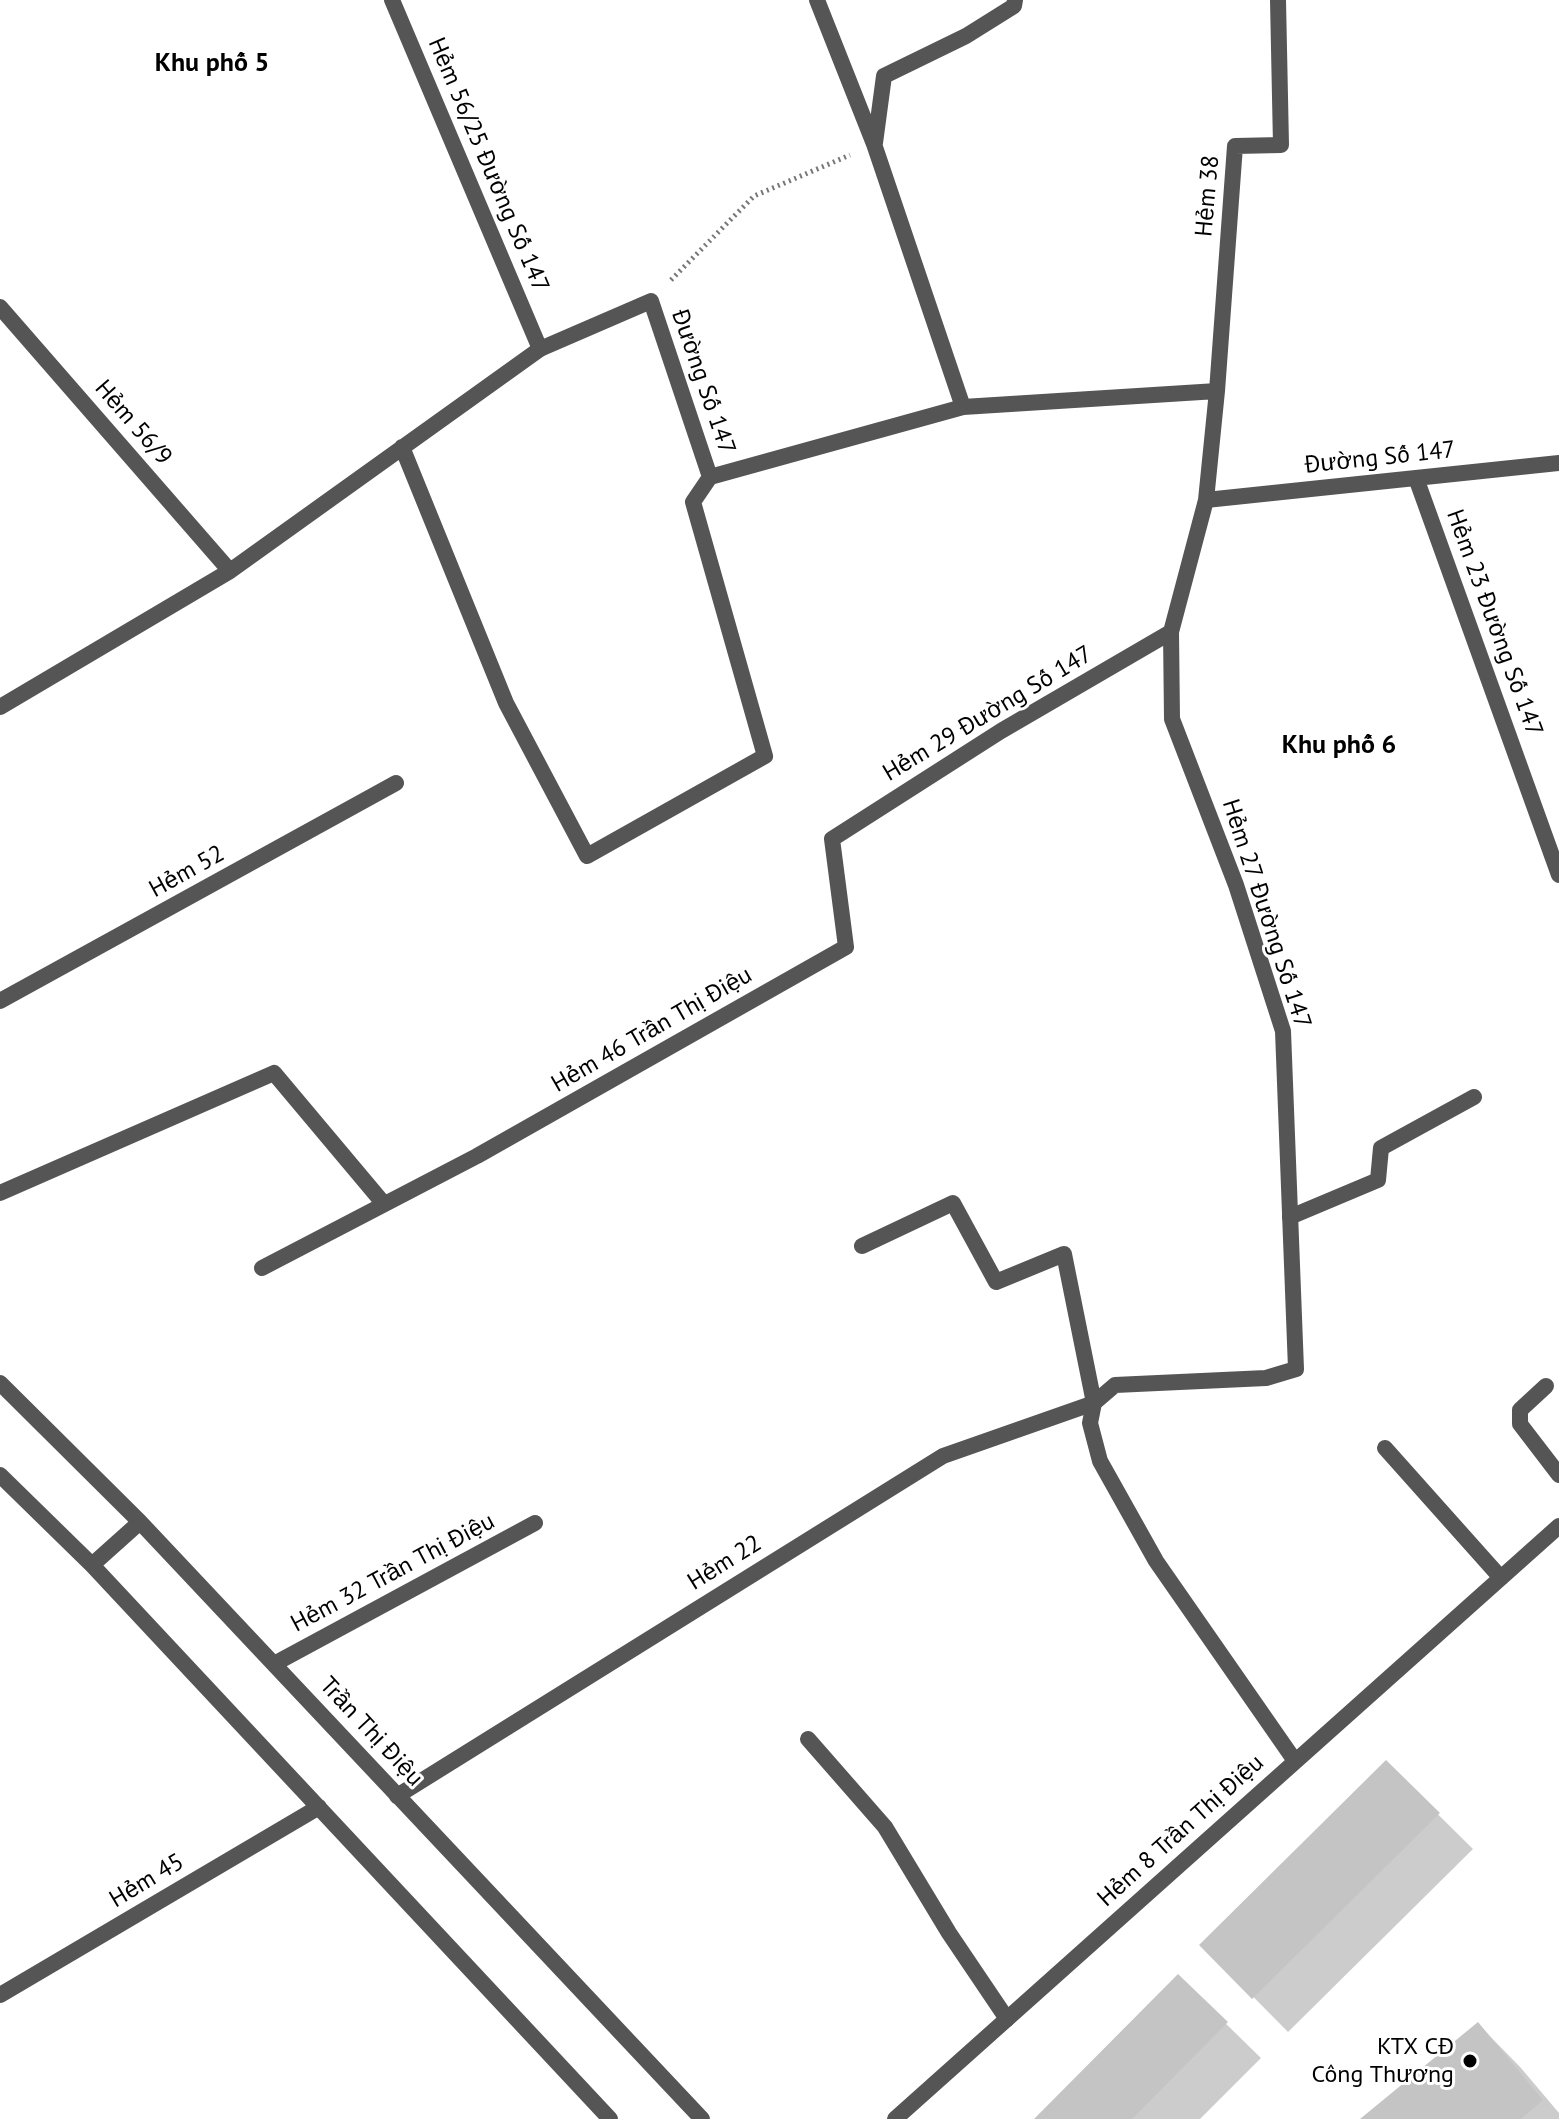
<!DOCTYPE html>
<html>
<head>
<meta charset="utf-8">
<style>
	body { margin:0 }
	canvas { display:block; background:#fff }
</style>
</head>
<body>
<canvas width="1559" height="2119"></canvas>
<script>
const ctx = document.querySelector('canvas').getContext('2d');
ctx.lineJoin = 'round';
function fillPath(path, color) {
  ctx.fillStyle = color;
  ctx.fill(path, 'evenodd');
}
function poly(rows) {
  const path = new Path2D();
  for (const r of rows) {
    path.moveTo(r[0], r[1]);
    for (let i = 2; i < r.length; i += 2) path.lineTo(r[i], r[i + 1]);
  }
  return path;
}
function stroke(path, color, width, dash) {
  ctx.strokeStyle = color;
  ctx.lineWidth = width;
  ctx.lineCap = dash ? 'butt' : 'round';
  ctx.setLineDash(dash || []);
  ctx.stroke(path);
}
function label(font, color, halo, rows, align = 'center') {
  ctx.font = font + ' "PT Sans",sans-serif';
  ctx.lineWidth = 6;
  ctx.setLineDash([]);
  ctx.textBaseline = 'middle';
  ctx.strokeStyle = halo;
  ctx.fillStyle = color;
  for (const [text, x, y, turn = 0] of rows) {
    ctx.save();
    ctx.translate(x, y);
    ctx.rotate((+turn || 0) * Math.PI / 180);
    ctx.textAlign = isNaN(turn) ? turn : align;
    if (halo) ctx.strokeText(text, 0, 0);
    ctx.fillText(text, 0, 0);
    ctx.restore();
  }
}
const shadow = poly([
	[1386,1763,1473,1849,1288,2032,1202,1945],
	[1178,1977,1261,2058,1200,2119,1037,2119],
	[1478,2024,1521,2068,1559,2113,1559,2119,1364,2119]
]);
const building = poly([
	[1386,1760,1440,1813,1252,1999,1199,1945],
	[1178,1974,1228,2022,1132,2119,1034,2119],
	[1478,2022,1543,2100,1521,2119,1360,2119]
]);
const path = poly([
	[671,280,754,196,850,155]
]);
const service = poly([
	[392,0,540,349],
	[817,0,874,144,963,407],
	[875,143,884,76,966,36,1014,6,1015,0],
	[0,1001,396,783],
	[1290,1217,1378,1180,1381,1148,1474,1097],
	[808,1739,885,1827,949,1933,1007,2019],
	[397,1796,943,1456,1094,1403]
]);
const minor = poly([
	[0,307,230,571],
	[1217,391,1235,146,1281,145,1278,0],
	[402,447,506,703,587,856,765,756,693,502,710,477],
	[1416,478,1559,875],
	[0,707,230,571,540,349,651,301,710,477,963,407,1217,391,1206,500,1559,463],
	[0,1193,274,1073,384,1204],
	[862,1246,953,1203,996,1282,1064,1254,1094,1403,1090,1423,1100,1461,1156,1561,1295,1761],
	[262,1268,477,1156,846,947,832,839,1001,731,1171,632],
	[0,1383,140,1522,702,2119],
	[1546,1386,1520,1410,1520,1424,1559,1475],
	[1094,1403,1115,1385,1266,1378,1296,1369,1283,1031,1236,885,1172,719,1171,632,1206,500],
	[1385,1448,1501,1578],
	[0,1475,92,1565,610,2119],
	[92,1565,140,1522],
	[274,1664,535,1523],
	[0,1995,319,1807],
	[895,2119,1559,1526]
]);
const markers = [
	[1470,2061,8,"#000"]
];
const streetNames = [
	["Hẻm 56/25 Đường Số 147",488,165,67],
	["Hẻm 38",1208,196,-85],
	["Đường Số 147",703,382,71],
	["Hẻm 56/9",133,423,49],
	["Đường Số 147",1380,458,-6],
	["Hẻm 23 Đường Số 147",1494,623,70],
	["Hẻm 29 Đường Số 147",988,714,-31],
	["Hẻm 52",187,872,-29],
	["Hẻm 27 Đường Số 147",1266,914,72],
	["Hẻm 46 Trần Thị Điệu",652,1030,-30],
	["Hẻm 22",725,1563,-32],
	["Hẻm 32 Trần Thị Điệu",393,1573,-28],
	["Trần Thị Điệu",371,1732,47],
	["Hẻm 8 Trần Thị Điệu",1181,1831,-42],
	["Hẻm 45",147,1881,-31]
];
const poiNames = [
	["KTX CĐ",1454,2047],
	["Công Thương",1454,2075]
];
const neighbourhoodNames = [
	["Khu phố 5",212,64],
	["Khu phố 6",1339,746]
];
fillPath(shadow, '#0003');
fillPath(building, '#c4c4c4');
stroke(path, '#777', 5, [2, 4]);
stroke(service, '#555', 16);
stroke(minor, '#555', 16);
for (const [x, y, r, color] of markers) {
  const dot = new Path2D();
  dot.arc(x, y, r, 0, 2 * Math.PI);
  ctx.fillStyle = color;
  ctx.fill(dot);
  stroke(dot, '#fff', 3);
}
label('24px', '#000', '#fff', streetNames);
label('24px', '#000', '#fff', poiNames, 'right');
label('bold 26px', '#000', '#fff', neighbourhoodNames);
</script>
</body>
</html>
